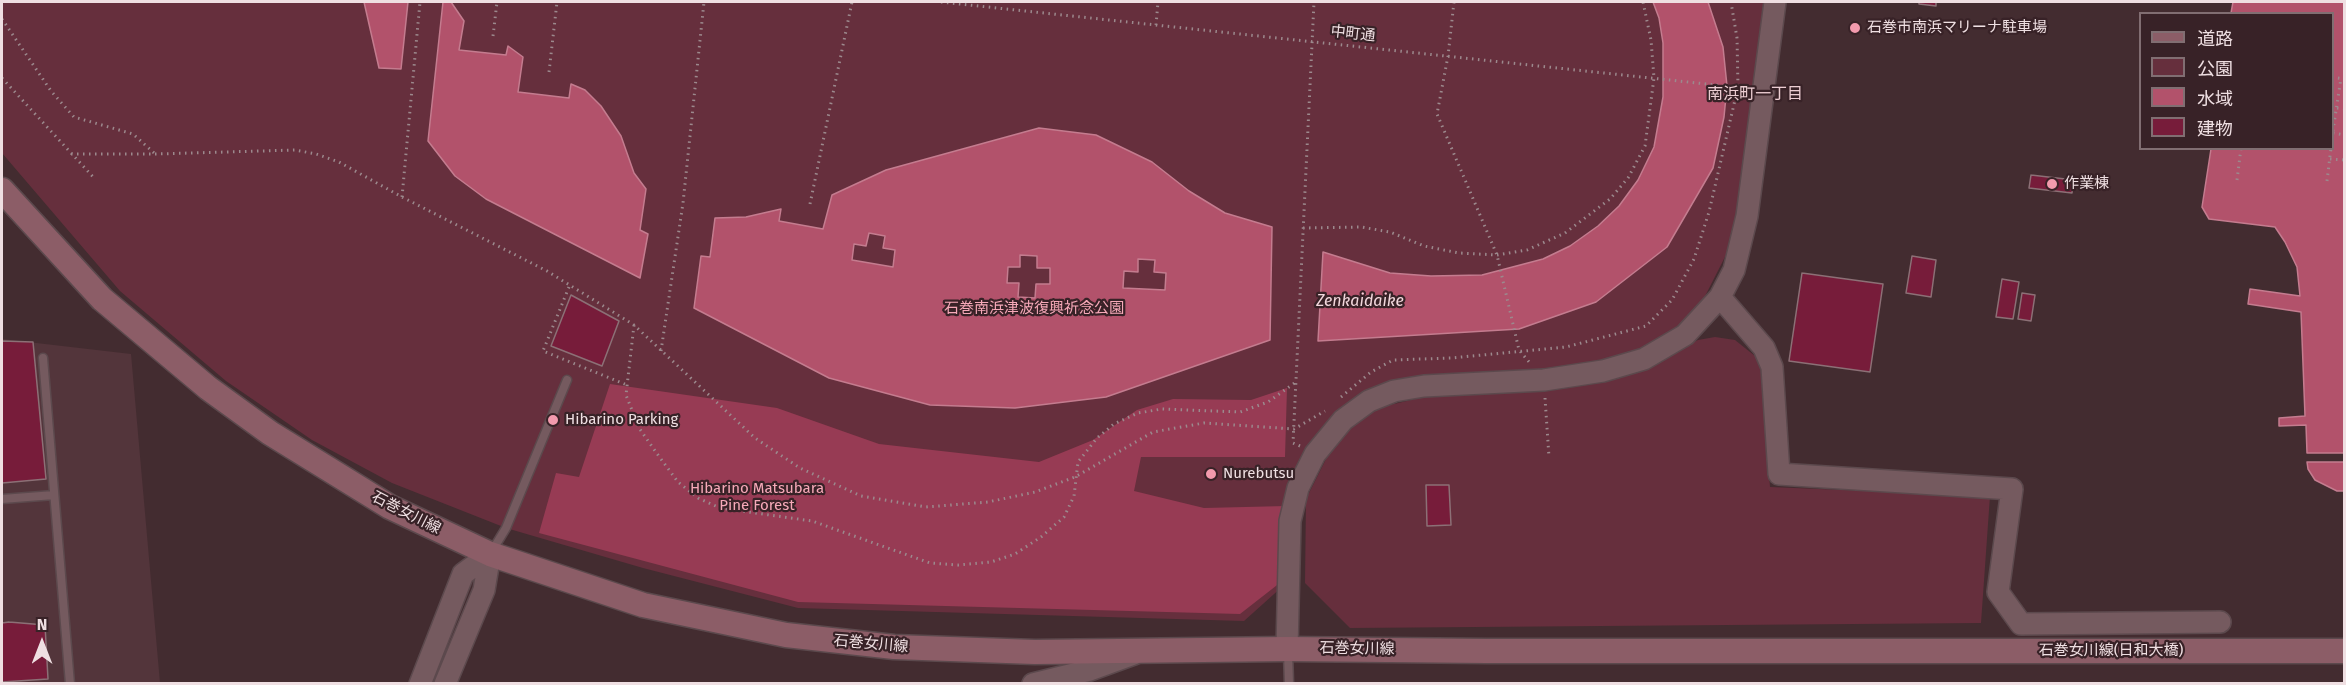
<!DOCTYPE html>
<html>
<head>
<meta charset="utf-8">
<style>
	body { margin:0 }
	#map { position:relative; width:2346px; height:685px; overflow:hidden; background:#432c30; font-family:"Fira Sans","Noto Sans JP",sans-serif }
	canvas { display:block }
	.frame { position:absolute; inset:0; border:3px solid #efdfe2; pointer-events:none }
	.legend { position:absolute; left:2139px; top:12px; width:195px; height:138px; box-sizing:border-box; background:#382227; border:2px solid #816e72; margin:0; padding:8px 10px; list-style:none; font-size:18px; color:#efdfe2 }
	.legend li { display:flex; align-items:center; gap:12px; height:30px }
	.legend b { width:30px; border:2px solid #816e72 }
	.north { position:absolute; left:12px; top:613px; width:60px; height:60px; -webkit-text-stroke:4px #382227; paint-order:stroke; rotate:0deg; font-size:16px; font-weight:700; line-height:24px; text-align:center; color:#efdfe2 }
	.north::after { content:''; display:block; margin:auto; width:21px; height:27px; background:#efdfe2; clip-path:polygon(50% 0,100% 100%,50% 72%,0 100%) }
</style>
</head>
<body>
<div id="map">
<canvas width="2346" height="685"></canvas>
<div class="frame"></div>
<ul class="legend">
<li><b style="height:8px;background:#8c5d67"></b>道路</li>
<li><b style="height:16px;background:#662f3d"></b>公園</li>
<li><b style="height:16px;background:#b2526b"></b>水域</li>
<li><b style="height:16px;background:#771c3a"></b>建物</li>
</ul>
<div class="north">N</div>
</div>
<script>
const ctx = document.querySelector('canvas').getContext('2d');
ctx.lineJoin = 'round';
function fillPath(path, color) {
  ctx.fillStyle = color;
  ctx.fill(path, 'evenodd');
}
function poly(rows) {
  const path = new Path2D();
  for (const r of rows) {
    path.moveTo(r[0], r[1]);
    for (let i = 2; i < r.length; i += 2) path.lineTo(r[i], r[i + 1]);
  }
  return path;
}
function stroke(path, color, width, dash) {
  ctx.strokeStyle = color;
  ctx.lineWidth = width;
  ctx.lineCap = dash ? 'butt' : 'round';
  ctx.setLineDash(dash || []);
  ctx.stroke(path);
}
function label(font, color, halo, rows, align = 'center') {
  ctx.font = font + ' "Fira Sans","Noto Sans JP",sans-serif';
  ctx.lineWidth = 4.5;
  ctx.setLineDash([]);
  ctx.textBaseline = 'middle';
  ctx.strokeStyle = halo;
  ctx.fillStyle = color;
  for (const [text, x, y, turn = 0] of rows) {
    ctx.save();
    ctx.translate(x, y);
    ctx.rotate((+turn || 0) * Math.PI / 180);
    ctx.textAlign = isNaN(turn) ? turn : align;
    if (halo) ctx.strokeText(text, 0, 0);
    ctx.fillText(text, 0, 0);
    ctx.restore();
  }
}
const built = poly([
	[2,339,131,354,160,683,2,684]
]);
const green = poly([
	[2,2,1765,2,1738,213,1727,253,1698,310,1645,352,1602,366,1386,384,1304,456,1283,586,1244,621,798,608,643,568,506,528,392,483,312,440,226,381,120,291,2,153],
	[1715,337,1735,340,1760,360,1770,487,1990,496,1981,623,1350,628,1305,583,1306,499,1338,435,1365,411,1444,392,1636,370,1698,340]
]);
const forest = poly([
	[610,384,777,408,879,444,1039,462,1093,440,1137,410,1173,399,1251,400,1287,388,1285,457,1141,457,1134,491,1204,508,1286,506,1281,582,1240,614,798,602,539,533,556,473,579,477]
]);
const water = poly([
	[364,2,408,2,401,69,379,68,364,2],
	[443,2,451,2,464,21,459,50,506,55,508,46,523,57,518,92,569,98,571,84,585,90,601,106,621,136,634,173,646,189,640,230,648,234,640,278,486,199,455,176,428,141,443,2],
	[1653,2,1708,2,1723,47,1727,86,1724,117,1713,168,1667,247,1596,302,1519,329,1318,341,1323,252,1390,273,1431,276,1482,275,1543,259,1570,246,1598,226,1619,206,1638,180,1654,147,1663,97,1663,43,1659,18,1653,2],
	[2233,2,2344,2,2344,453,2307,453,2306,425,2279,426,2279,418,2305,416,2301,312,2248,304,2250,289,2300,296,2297,267,2285,242,2275,227,2209,219,2202,207,2211,149,2332,148,2332,14,2231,13,2233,2],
	[1039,128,1096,135,1152,162,1189,191,1225,213,1272,227,1270,340,1106,397,1015,408,930,405,829,378,694,308,701,256,710,257,715,218,746,217,781,209,779,221,823,229,832,195,886,170,1039,128],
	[869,233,885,236,883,248,895,250,893,267,852,260,854,244,866,246,869,233],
	[1020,255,1037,256,1037,268,1050,268,1050,284,1036,284,1035,298,1018,297,1019,283,1007,283,1008,267,1020,267,1020,255],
	[1138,259,1155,260,1154,272,1166,273,1165,290,1123,288,1124,271,1138,272,1138,259],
	[2307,462,2344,462,2344,491,2337,491,2315,480,2308,469,2307,462]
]);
const building = poly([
	[1919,2,1936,2,1936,6,1919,4,1919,2],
	[2031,175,2074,180,2072,193,2029,188,2031,175],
	[1912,256,1936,260,1931,297,1906,293,1912,256],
	[1802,273,1883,284,1870,372,1789,361,1802,273],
	[2002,279,2019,282,2013,319,1996,317,2002,279],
	[2022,293,2035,295,2031,321,2018,319,2022,293],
	[571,295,619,321,602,366,551,346,571,295],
	[2,341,33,342,46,479,2,483,2,341],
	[1426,485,1449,485,1451,525,1427,526,1426,485],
	[9,622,45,625,48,679,2,682,2,623,9,622]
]);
const path = poly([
	[941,2,1744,88],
	[1454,2,1448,56,1437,114,1497,255,1519,350,1530,363],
	[2,19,51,91,74,117,133,134,154,153],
	[1156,25,1158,2],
	[493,36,497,2],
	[549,72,557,2],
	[2332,77,2344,79],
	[2,78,95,179],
	[2337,108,2344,109],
	[2333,133,2344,135],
	[2332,137,2341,78],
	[71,154,156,154,295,150,316,154,339,162,402,197,547,271,634,325,755,438,800,468,861,496,926,507,988,502,1035,492,1075,477,1153,432,1204,423,1294,429,1325,411],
	[2330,159,2344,160],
	[2237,180,2241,148],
	[2327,181,2331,148],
	[402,197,420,2],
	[810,204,852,2],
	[1303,228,1361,227,1390,232,1424,246,1459,253,1497,255,1527,250,1565,233,1610,199,1628,178,1645,146,1654,78,1651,40,1643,2],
	[569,287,543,351,627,385],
	[634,325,626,395,639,428,658,455,678,482,698,498,720,508,812,521,930,563,958,565,991,562,1015,554,1041,537,1064,517,1074,496,1078,462,1097,438,1114,424,1138,413,1162,409,1240,412,1268,402,1296,382],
	[661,351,683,203,704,2],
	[1341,397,1371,372,1393,360,1451,358,1566,347,1646,326,1672,300,1694,259,1709,212,1738,87,1737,38,1731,2],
	[1545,398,1549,457],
	[1300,446,1293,443,1314,2]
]);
const service = poly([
	[43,358,70,684],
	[2,499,54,495],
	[492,551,506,528,567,380],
	[1288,652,1289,684]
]);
const tertiary = poly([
	[1720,297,1764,348,1772,367,1779,474,2012,489,1998,592,2021,624,2220,622],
	[1287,649,1290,521,1298,488,1315,454,1343,420,1369,401,1394,391,1424,386,1544,380,1603,371,1644,359,1685,335,1720,297,1734,270,1747,216,1775,2],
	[420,684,463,574,490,554],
	[445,684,484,590,490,554],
	[1033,684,1090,670,1134,654]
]);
const secondary = poly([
	[2,190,102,299,208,388,270,433,390,507,490,554,643,605,786,635,894,647,1035,652,1287,649,1487,651,2344,651]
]);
const markers = [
	[1855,28,6,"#f29aad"],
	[2052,184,6,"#f29aad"],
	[553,420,6,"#f29aad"],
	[1211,474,6,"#f29aad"]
];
const poiNames = [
	["石巻市南浜マリーナ駐車場",1867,28],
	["作業棟",2064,184],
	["Hibarino Parking",565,420],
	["Nurebutsu",1223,474]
];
const streetNames = [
	["中町通",1353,34,6],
	["石巻女川線",406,513,27],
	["石巻女川線",871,644,5],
	["石巻女川線",1357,649,1],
	["石巻女川線(日和大橋)",2111,651]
];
const parkNames = [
	["石巻南浜津波復興祈念公園",1034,309],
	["Hibarino Matsubara",757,489],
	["Pine Forest",757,506]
];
const neighbourhoodNames = [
	["南浜町一丁目",1755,95]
];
const waterNames = [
	["Zenkaidaike",1360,302]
];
fillPath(built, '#53353b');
fillPath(green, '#662f3d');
fillPath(forest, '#973b54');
fillPath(water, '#b2526b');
stroke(water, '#c47c8f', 1.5);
fillPath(building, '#771c3a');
stroke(building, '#8c7076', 1.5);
stroke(service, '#5c494d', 11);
stroke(tertiary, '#5c494d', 24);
stroke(secondary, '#5c494d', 27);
stroke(path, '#9c898d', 3, [1.5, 4.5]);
stroke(service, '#755a5f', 8);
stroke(tertiary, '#755a5f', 21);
stroke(secondary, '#8c5d67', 24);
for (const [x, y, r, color] of markers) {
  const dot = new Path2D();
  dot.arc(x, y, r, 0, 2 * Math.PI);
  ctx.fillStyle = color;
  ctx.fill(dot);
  stroke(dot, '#382227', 2);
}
label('15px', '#efdfe2', '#382227', poiNames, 'left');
label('15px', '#efdfe2', '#382227', streetNames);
label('15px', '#f7a9b9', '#382227', parkNames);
label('16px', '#eccdd2', '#382227', neighbourhoodNames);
label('italic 16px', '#f3d8dd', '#382227', waterNames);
</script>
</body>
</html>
